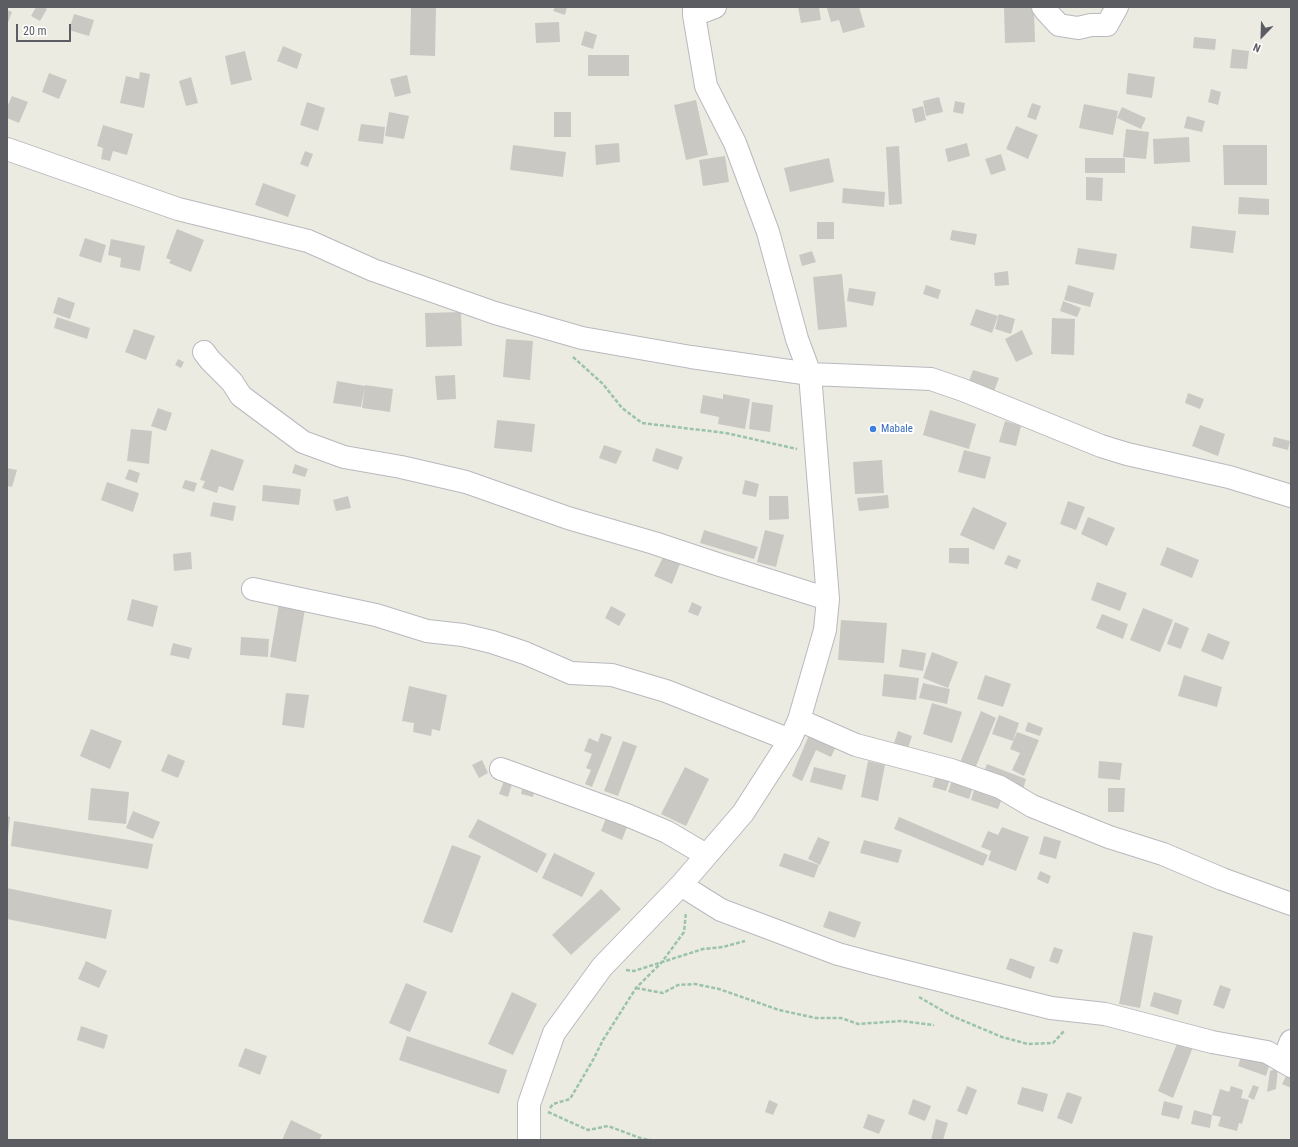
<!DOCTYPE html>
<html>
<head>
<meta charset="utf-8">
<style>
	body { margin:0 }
	#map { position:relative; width:1298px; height:1147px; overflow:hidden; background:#ecebe2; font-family:"Roboto Condensed",sans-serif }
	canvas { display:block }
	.frame { position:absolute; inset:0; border:8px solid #5b5d62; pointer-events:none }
	.north { position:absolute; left:1242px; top:16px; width:40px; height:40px; -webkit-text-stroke:3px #fff; paint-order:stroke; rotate:203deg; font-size:11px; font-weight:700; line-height:16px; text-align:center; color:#5b5d62 }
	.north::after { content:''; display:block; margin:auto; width:14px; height:18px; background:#5b5d62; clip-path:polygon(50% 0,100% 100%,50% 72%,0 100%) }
	.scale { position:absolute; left:16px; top:24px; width:55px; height:18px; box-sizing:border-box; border:2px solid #5b5d62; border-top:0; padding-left:5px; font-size:12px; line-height:14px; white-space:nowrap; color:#5b5d62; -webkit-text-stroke:3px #fff; paint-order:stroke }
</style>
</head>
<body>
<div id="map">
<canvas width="1298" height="1147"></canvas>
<div class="frame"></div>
<div class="north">N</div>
<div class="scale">20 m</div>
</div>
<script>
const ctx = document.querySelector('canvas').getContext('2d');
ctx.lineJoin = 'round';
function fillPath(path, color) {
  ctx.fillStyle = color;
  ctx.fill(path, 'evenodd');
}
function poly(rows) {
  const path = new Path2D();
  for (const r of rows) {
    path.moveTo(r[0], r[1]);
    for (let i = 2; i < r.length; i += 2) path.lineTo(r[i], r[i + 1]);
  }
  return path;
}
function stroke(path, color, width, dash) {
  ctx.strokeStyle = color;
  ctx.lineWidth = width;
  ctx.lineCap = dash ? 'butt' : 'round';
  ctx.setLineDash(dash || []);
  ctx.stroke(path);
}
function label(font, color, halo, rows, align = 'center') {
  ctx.font = font + ' "Roboto Condensed",sans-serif';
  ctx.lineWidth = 4;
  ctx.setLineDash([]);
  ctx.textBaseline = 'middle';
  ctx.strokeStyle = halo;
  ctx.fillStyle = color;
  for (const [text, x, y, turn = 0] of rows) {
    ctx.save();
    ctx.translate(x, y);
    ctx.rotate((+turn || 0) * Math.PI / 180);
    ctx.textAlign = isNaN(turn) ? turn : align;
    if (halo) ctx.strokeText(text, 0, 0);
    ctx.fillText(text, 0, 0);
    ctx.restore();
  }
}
const building = poly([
	[36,7,44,7,47,9,40,21,31,16],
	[411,7,436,7,435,56,410,55],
	[555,7,567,7,565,15,553,11],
	[798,7,819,7,821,20,801,23],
	[833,7,859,7,865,27,843,33,839,20,831,22,827,8],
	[1004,7,1034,7,1035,42,1005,43],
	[7,10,12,12,7,25],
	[74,14,94,20,89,36,69,30],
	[559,22,560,42,536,43,535,23],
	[585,31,597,35,593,49,581,45],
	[1194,37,1216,39,1215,50,1193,48],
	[283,46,302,54,297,69,277,61],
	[1232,49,1249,51,1247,69,1230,68],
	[245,51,252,80,231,85,225,56],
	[588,55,629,55,629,76,588,76],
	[140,72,150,74,144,108,120,103,126,76,139,79],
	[49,73,67,80,59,99,42,92],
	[1128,73,1155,77,1152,98,1126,94],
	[407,75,411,93,395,97,390,79],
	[191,77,198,103,186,106,179,81],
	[1211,89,1221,92,1218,105,1208,102],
	[12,96,28,102,19,123,7,118,7,107],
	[939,97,943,112,926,116,923,101],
	[696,100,708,155,686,160,674,105],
	[955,101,965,103,963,114,953,112],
	[307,102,325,108,318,131,300,125],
	[1032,103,1041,106,1036,120,1027,117],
	[1084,104,1118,111,1113,135,1079,128],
	[923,106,926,120,915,123,912,109],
	[1122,107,1146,118,1141,129,1117,118],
	[389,112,409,116,404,139,385,136],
	[554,112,571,112,571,137,554,137],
	[1187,116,1205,121,1202,132,1184,128],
	[361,124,385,127,383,144,358,141],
	[103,125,133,134,127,155,113,151,110,161,101,159,103,148,97,146],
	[1016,126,1038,135,1028,159,1006,149],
	[1126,129,1149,132,1146,159,1123,157],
	[1189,137,1190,162,1154,164,1153,139],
	[619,143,620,162,596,165,595,145],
	[967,143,970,156,948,162,945,149],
	[513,145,566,152,563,177,510,170],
	[1223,145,1267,145,1267,185,1224,185],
	[899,146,902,204,889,205,886,147],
	[305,151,313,154,308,167,300,164],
	[1001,154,1006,170,991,175,985,159],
	[725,156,729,182,703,186,699,160],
	[829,158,834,182,790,192,784,168],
	[1085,158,1125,158,1125,173,1085,173],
	[1086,177,1103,178,1102,201,1086,200],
	[263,183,296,195,288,217,255,205],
	[843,188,885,192,884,207,842,203],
	[1239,197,1269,199,1269,215,1238,214],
	[817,222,834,222,834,239,817,239],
	[1192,226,1236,231,1233,253,1190,248],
	[177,229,204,240,191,272,169,263,171,260,166,258],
	[952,230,977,234,975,245,950,240],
	[85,238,106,245,101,263,79,256],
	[111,239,145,246,140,271,120,267,121,258,108,255],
	[1078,248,1117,254,1114,270,1075,264],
	[812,251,816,262,802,266,799,255],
	[1008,271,1009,285,995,286,994,273],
	[842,274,847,327,818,330,813,277],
	[926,285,941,290,938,299,923,294],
	[1068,285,1094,293,1090,307,1064,300],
	[849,288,876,292,873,306,847,301],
	[58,297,75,303,70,319,53,313],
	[1063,301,1081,308,1077,317,1060,311],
	[976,309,998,316,992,333,970,325],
	[461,312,462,346,426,347,425,313],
	[999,314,1015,319,1011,334,995,329],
	[57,317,90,328,87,339,54,328],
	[1052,318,1075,319,1074,355,1051,354],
	[134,329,155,336,146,360,125,352],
	[1022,330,1033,354,1016,362,1005,339],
	[506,339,533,341,530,380,503,377],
	[178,359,184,362,181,368,175,365],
	[973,370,999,378,993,394,968,384],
	[455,375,456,399,437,400,435,376],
	[337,381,365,386,361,407,333,403],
	[365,385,393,389,390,412,362,408],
	[1188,393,1204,399,1200,409,1185,403],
	[723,394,750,399,745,429,718,424,719,417,700,413,703,395,723,399],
	[752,402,773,405,770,432,749,429],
	[158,408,172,413,166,431,151,426],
	[930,410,976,424,969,449,923,435],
	[497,420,535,424,532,452,494,448],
	[1005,421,1021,426,1016,446,999,442],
	[1200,425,1225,434,1218,456,1192,446],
	[131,429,152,431,149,464,127,461],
	[1274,437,1290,441,1288,450,1272,446],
	[604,445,622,451,616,464,599,458],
	[656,448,683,457,678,470,652,461],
	[211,449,244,460,233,491,219,486,217,493,202,488,205,481,200,480],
	[964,450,991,457,985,479,958,472],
	[882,460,884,493,855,494,853,462],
	[295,464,308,469,305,477,292,473],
	[7,468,17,470,12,487,7,486],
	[129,469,140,473,137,483,125,479],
	[185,480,197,483,194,492,182,488],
	[745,480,759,484,756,497,742,494],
	[107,482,139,493,133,512,101,500],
	[263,485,301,489,299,505,262,501],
	[888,495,889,508,859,511,857,498],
	[348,496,351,508,336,511,333,500],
	[769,496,788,496,789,519,769,520],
	[1068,501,1085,507,1076,530,1060,524],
	[213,502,236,506,233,521,210,516],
	[973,507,1007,523,994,550,960,535],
	[1088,517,1115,528,1107,546,1081,534],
	[704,530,758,547,754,559,700,543],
	[765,530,784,535,776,567,757,562],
	[1167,547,1199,560,1192,578,1160,565],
	[949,548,969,548,969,564,949,563],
	[191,552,192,569,174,571,173,554],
	[1008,555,1021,560,1017,569,1004,564],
	[663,557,680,564,672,584,654,576],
	[1097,582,1127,593,1120,611,1091,600],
	[132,599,158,606,153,627,127,620],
	[692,602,702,607,698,616,688,612],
	[279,604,305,609,296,662,270,657],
	[611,606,626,614,619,626,605,618],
	[1143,608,1173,620,1160,652,1130,640],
	[1102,614,1128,624,1123,639,1096,628],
	[841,620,887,623,884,663,838,660],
	[1175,622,1189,628,1181,649,1167,644],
	[1208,633,1230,642,1223,660,1201,651],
	[241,637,269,639,268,657,240,655],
	[173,643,192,648,189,659,170,655],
	[902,649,926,653,923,671,899,667],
	[932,652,958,662,948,688,923,678],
	[884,674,919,678,916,700,882,696],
	[985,675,1011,684,1003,707,977,699],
	[1184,675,1222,687,1217,707,1178,696],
	[923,683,950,689,947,704,919,698],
	[409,686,447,695,440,731,432,729,431,736,413,732,414,723,402,721],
	[286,693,309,695,304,728,282,725],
	[932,703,962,712,952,743,923,734],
	[981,711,996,718,974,771,959,765],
	[999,715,1019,723,1013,741,992,734],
	[1028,722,1043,728,1040,736,1025,731],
	[91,729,122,741,110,769,80,756],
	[811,730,838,742,831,757,816,750,802,781,792,776],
	[898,731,912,736,908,748,894,743],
	[1017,732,1039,740,1024,776,1012,770,1020,753,1010,749],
	[601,733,612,737,592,787,585,784,591,770,586,768,592,754,584,751,589,738,598,742],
	[623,741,637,746,618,796,604,791],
	[168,754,185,761,178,778,161,771],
	[482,760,488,773,479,778,472,765],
	[868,761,885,765,878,801,861,797],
	[1099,761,1122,763,1120,780,1098,778],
	[987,764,1026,779,1023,790,983,774],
	[685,767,709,779,686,826,661,814],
	[814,767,846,775,842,790,810,782],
	[936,775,950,779,946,791,932,787],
	[505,778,513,781,508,797,499,794],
	[952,780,973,787,969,799,948,792],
	[523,785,535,787,533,797,521,794],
	[975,787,1003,796,998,809,971,800],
	[91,788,129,792,126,824,88,820],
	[1108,788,1125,788,1124,812,1108,812],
	[133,811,160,822,153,839,126,828],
	[608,813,629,822,622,840,601,831],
	[7,816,10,817,8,836,7,836],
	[899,817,988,855,983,866,894,829],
	[478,819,547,854,537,873,468,837],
	[14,821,153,844,148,869,11,846],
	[1002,827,1029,837,1016,871,988,860,991,851,981,847,988,831,998,835],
	[1044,836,1061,841,1056,859,1039,854],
	[818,837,830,842,820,865,808,859],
	[864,840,902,850,898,863,860,853],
	[452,845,481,856,452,933,423,922],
	[554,853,595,873,582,897,542,878],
	[784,853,819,865,814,878,779,866],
	[1040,871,1051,876,1048,884,1037,879],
	[7,888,112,910,106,939,7,919],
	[601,889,621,909,571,955,552,935],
	[829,911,861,922,855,938,823,927],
	[1133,932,1153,936,1140,1008,1119,1004],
	[1054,947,1063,950,1058,964,1049,961],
	[1010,958,1035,967,1031,979,1006,969],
	[86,961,107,971,99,988,78,979],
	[406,983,427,992,410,1032,389,1023],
	[1220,985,1231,989,1224,1009,1213,1005],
	[512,992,537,1004,513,1055,488,1044],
	[1154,992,1182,1000,1178,1015,1150,1006],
	[81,1026,108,1035,104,1049,77,1040],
	[407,1036,507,1070,499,1094,399,1060],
	[1180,1036,1195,1042,1173,1098,1158,1091],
	[245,1048,267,1056,260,1075,238,1066],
	[1243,1051,1271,1060,1266,1076,1238,1066],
	[1278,1068,1276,1089,1267,1092,1270,1071],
	[1287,1074,1291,1076,1291,1088,1282,1084],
	[1253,1085,1259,1087,1254,1100,1248,1097],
	[967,1086,977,1090,967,1115,957,1111],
	[1231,1086,1243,1090,1241,1098,1249,1100,1242,1124,1239,1123,1237,1131,1218,1126,1221,1117,1212,1115,1220,1089,1229,1092],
	[1022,1087,1048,1094,1043,1112,1017,1104],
	[1067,1092,1082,1097,1072,1124,1057,1118],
	[913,1099,931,1106,925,1121,908,1114],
	[769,1100,778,1104,773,1115,765,1112],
	[1164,1101,1183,1106,1179,1119,1161,1115],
	[1194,1110,1212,1115,1210,1128,1191,1124],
	[868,1114,885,1120,879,1134,863,1128],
	[936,1119,948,1123,943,1140,931,1140],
	[291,1120,322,1135,319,1140,282,1140]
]);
const path = poly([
	[573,357,603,384,622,408,642,423,726,433,797,449],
	[626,970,634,971,703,949,723,947,745,941],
	[636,988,663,993,678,985,695,984,719,989,779,1010,816,1018,841,1018,858,1024,902,1021,934,1025],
	[919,997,952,1016,1002,1037,1028,1044,1053,1043,1065,1030],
	[550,1108,553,1104,570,1099,593,1060,603,1040,636,988,662,962,684,932,686,912],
	[548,1112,588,1130,608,1126,643,1139,651,1140]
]);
const minor = poly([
	[1043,7,1046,11,1059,25,1078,28,1091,25,1107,25,1117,7],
	[694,15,715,7],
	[7,149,178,209,308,241,373,270,495,313,582,338,691,357,810,374,931,379,963,390,1101,446,1127,454,1229,477,1291,496],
	[204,352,210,360,232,382,241,396,303,442,344,457,401,467,466,482,568,518,654,543,720,565,828,599],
	[253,589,376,615,427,631,463,635,492,642,525,653,571,673,612,675,666,691,790,740],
	[799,720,856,745,951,770,1000,787,1032,806,1109,837,1163,854,1222,879,1291,904],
	[501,769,627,815,667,832,706,855],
	[681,885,721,910,838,954,875,964,1051,1008,1105,1014,1212,1042,1267,1052,1291,1066],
	[1283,1061,1291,1041],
	[529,1140,529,1104,554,1033,602,967,681,885,743,813,790,740,799,720,825,630,828,599,810,374,797,339,768,232,735,143,706,86,694,15,694,7]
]);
const markers = [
	[873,429,4,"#3f7fe0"]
];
const shopNames = [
	["Mabale",881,429]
];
fillPath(building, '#cac8c2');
stroke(minor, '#b8b9be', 24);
stroke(path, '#9ac3aa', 2.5, [4, 2]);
stroke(minor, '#fff', 22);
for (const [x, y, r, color] of markers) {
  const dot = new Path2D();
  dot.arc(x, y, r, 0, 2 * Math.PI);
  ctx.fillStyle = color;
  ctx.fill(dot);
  stroke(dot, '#fff', 1.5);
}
label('11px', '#366cbe', '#fff', shopNames, 'left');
</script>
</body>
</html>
